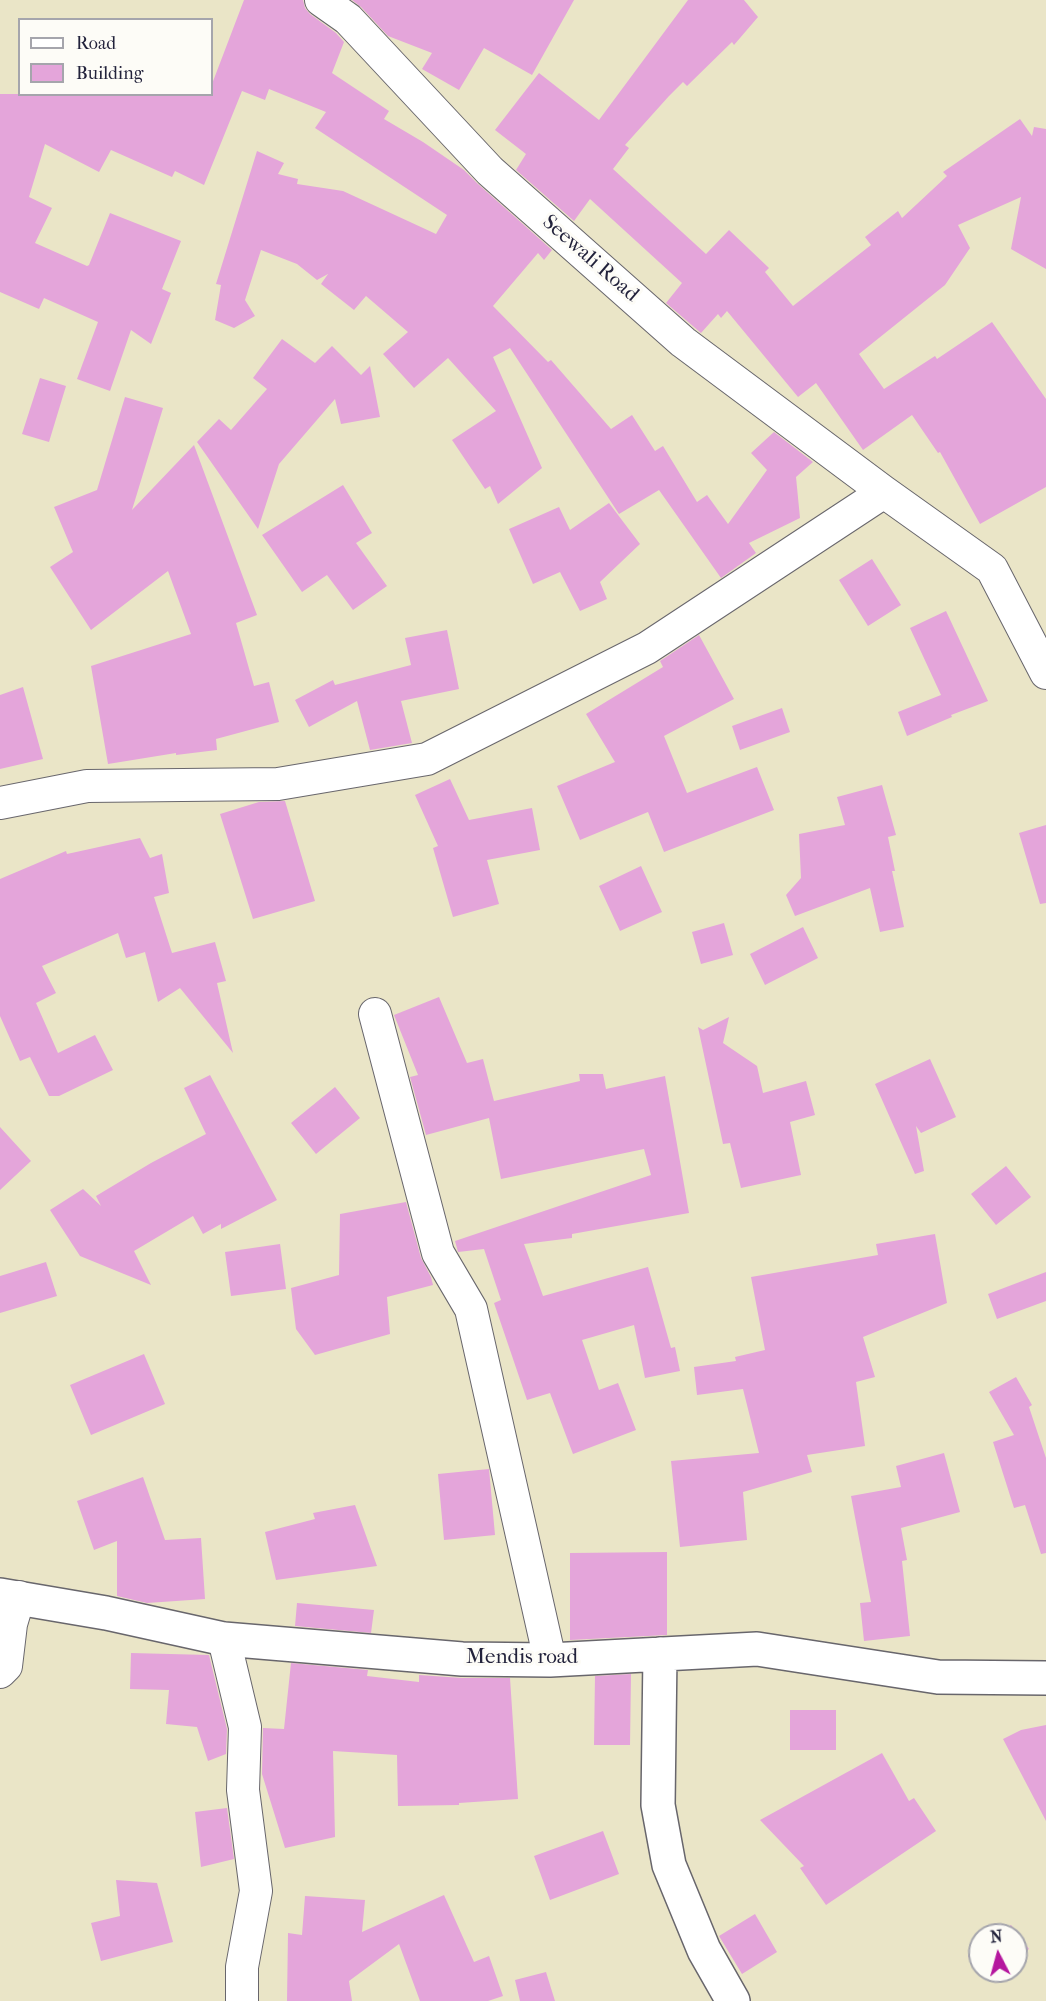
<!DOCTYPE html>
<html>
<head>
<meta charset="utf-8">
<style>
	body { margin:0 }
	#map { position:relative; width:1046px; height:2001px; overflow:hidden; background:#eae5c7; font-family:"IM FELL French Canon",serif }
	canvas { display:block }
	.legend { position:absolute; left:18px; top:18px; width:195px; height:78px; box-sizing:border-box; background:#fdfcf7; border:2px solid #a5a5ac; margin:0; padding:8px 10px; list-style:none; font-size:18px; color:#22223b }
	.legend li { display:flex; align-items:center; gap:12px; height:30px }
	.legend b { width:30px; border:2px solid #a5a5ac }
	.north { position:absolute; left:968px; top:1923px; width:60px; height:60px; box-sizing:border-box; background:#fdfcf7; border:2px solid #a5a5ac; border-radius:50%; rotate:354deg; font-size:16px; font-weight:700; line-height:24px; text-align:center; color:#22223b }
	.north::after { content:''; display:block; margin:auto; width:21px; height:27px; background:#b5179e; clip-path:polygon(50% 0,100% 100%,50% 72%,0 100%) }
</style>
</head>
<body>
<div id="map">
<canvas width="1046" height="2001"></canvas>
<ul class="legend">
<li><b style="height:8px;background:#fff"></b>Road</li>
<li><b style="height:16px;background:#e4a5da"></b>Building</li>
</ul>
<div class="north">N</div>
</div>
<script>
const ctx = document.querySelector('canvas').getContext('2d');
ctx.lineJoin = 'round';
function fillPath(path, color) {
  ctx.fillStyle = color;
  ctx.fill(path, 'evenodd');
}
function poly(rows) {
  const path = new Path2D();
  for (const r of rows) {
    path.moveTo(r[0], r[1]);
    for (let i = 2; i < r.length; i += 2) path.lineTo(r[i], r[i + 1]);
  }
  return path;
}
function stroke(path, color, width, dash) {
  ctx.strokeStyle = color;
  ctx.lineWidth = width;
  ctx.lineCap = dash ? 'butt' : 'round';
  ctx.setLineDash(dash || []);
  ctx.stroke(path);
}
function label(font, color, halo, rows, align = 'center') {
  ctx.font = font + ' "IM FELL French Canon",serif';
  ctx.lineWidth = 6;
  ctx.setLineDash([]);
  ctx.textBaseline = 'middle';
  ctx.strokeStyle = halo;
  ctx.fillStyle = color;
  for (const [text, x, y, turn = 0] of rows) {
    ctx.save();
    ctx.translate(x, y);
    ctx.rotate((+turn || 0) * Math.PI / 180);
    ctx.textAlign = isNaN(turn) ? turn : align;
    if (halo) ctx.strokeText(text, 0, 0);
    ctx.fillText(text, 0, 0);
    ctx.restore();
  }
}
const building = poly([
	[244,0,303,0,305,8,310,14,336,33,344,42,332,73,389,111,384,119,423,142,464,170,478,184,552,250,544,260,538,253,493,306,548,362,551,360,611,429,632,415,655,451,663,446,697,502,707,495,728,524,767,470,751,453,774,432,813,462,796,477,800,518,749,543,756,553,721,578,659,490,619,514,510,348,493,357,542,468,498,504,490,486,485,489,452,440,496,411,448,358,414,388,383,354,408,332,366,296,354,310,321,284,328,274,317,280,297,264,261,250,245,300,255,316,234,328,215,320,221,285,216,284,257,151,284,163,278,174,298,179,297,184,343,191,436,234,447,215,315,128,326,112,269,89,265,100,242,91,204,185,175,171,172,177,111,150,99,172,45,144,29,197,52,208,35,243,87,266,89,265,110,213,181,241,162,289,171,293,151,344,131,330,110,391,77,379,98,322,44,298,39,309,0,292,0,94,212,94,212,84],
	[352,0,574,0,532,75,484,48,459,90,422,69,432,53,388,36,361,7],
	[688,0,744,0,758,17,734,45,732,42,687,86,683,82,669,96,625,145,629,148,613,169,706,254,729,230,769,268,765,272,793,306,871,245,865,237,898,211,902,218,947,176,943,172,1020,119,1032,136,1034,127,1046,129,1046,269,1011,249,1021,197,958,225,970,248,945,285,859,354,884,389,935,356,937,359,992,322,1046,399,1046,487,980,524,940,452,938,453,912,415,863,450,816,383,798,397,727,311,721,318,718,314,701,333,666,303,682,283,590,199,574,221,516,170,526,154,495,130,539,73,599,120],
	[282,339,315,363,332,346,361,375,370,366,380,417,341,424,335,399,279,464,258,529,197,442,219,419,231,430,267,389,253,378],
	[40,378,66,386,49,442,22,434],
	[125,397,163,408,132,510,194,445,257,615,236,623,254,686,269,682,279,722,216,739,217,750,176,755,176,753,108,764,91,666,191,634,168,571,91,630,50,567,73,552,54,507,97,490],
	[343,485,372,533,356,543,387,586,353,610,327,575,302,592,262,535],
	[609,503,640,544,600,582,607,599,580,611,560,572,533,584,509,529,559,507,570,530],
	[872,559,901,605,868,626,839,580],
	[946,611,988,701,951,715,952,717,907,736,898,712,941,695,910,628],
	[447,630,459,689,401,701,412,743,370,750,357,701,309,727,295,700,333,680,335,685,411,665,405,638],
	[699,635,734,699,664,736,687,793,757,767,774,810,664,852,648,812,580,840,557,786,615,762,586,714,663,667,660,661],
	[23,687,43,759,0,769,0,695],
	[782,708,790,732,740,750,732,726],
	[450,779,469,820,532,808,540,850,487,860,499,904,453,917,433,848,438,846,415,795],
	[882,785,896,835,888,837,895,871,892,871,904,927,880,932,870,888,795,916,786,895,801,878,799,834,845,825,837,797],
	[285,801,315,901,253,919,220,814,259,802],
	[1046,825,1046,903,1040,904,1019,833],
	[140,838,150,858,162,854,169,893,154,897,172,953,215,942,226,981,217,983,233,1053,180,988,158,1002,145,952,126,958,118,933,42,966,56,993,36,1003,58,1053,95,1035,113,1070,59,1096,49,1096,30,1057,20,1061,0,1016,0,879,66,851,67,854],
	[641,866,662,912,620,931,599,886],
	[724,923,733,955,701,964,692,932],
	[803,927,818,958,765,985,750,954],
	[439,997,467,1063,483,1059,494,1101,580,1081,579,1074,603,1074,606,1089,665,1076,689,1213,572,1234,572,1238,524,1244,543,1296,648,1267,671,1348,675,1347,680,1371,645,1378,634,1325,582,1340,599,1390,618,1383,636,1430,573,1454,550,1393,527,1400,494,1303,501,1300,484,1249,458,1252,455,1241,651,1175,644,1149,501,1179,489,1118,426,1135,410,1077,418,1075,394,1015],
	[729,1017,723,1043,757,1066,763,1093,806,1081,815,1115,790,1122,801,1175,741,1188,730,1143,723,1144,698,1027,703,1030],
	[930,1059,956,1117,921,1133,916,1126,924,1171,915,1174,875,1084],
	[210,1075,277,1200,221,1229,221,1224,203,1234,193,1216,134,1251,151,1285,80,1256,50,1210,83,1189,101,1206,96,1196,151,1163,206,1134,184,1088],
	[335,1087,360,1118,316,1154,291,1123],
	[0,1127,31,1161,0,1190],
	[1006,1166,1031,1197,996,1225,971,1194],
	[406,1202,421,1258,431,1277,433,1285,387,1297,390,1334,315,1355,296,1329,291,1288,339,1275,340,1214],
	[935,1234,947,1303,863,1337,875,1377,856,1382,865,1446,807,1455,812,1472,743,1492,747,1540,680,1547,671,1461,759,1453,743,1389,697,1395,694,1367,736,1361,735,1357,765,1350,751,1277,878,1255,876,1244],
	[280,1244,286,1289,231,1296,225,1252],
	[46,1262,57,1296,0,1313,0,1276],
	[1046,1272,1046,1301,997,1319,988,1294],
	[144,1354,165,1404,91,1435,70,1385],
	[1016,1377,1032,1405,1029,1407,1046,1458,1046,1553,1041,1554,1025,1505,1014,1508,993,1442,1014,1435,989,1392],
	[944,1453,960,1512,901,1528,907,1560,902,1561,910,1636,864,1641,860,1603,871,1602,851,1496,901,1487,896,1466],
	[489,1469,495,1535,444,1540,438,1474],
	[143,1477,165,1540,201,1538,205,1599,147,1603,117,1596,117,1541,94,1550,77,1501],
	[355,1505,377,1566,276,1580,265,1532,315,1519,313,1513],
	[667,1552,667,1635,570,1640,570,1553],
	[297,1603,374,1610,371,1633,295,1626],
	[131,1653,209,1655,227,1729,226,1754,208,1761,197,1727,166,1724,169,1690,130,1689],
	[291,1663,368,1670,367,1676,419,1682,419,1675,462,1678,510,1678,518,1799,459,1803,459,1805,398,1806,397,1755,333,1751,335,1837,285,1848,262,1774,263,1728,284,1729],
	[631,1674,630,1745,594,1745,595,1676],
	[790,1710,836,1710,836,1750,790,1750],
	[1046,1725,1046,1821,1003,1739,1021,1730],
	[882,1753,909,1801,914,1798,936,1831,826,1905,800,1868,804,1866,760,1820],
	[227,1808,234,1859,201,1867,195,1812],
	[603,1831,619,1874,550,1900,534,1856],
	[116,1880,157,1883,173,1942,101,1961,91,1923,120,1916],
	[444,1895,474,1962,489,1956,503,1996,488,2001,420,2001,399,1944,349,1981,352,2001,287,2001,288,1933,302,1935,305,1896,365,1900,362,1932],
	[755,1914,777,1952,742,1974,719,1936],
	[1011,1925,1029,1949,1016,1958,1016,1935,997,1935],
	[980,1948,980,1971,999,1971,986,1980,968,1956],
	[546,1972,555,2001,520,2001,515,1980]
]);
const minor = poly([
	[321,0,348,19,490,171,683,342,884,492],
	[0,803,87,786,278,784,427,759,647,648,884,492,992,569,1046,673],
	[375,1014,438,1253,471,1309,550,1660],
	[224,1639,245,1727,243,1790,256,1891,242,1967,242,2001],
	[0,1672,6,1666,11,1624,19,1597]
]);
const tertiary = poly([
	[0,1595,106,1613,224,1639,462,1659,550,1660,757,1649,938,1677,1046,1678],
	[660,1654,658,1805,669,1865,704,1950,733,2001]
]);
const streetNames = [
	["Seewali Road",590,259,41],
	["Mendis road",522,1658]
];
fillPath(building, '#e4a5da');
stroke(minor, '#68666c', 34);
stroke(tertiary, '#68666c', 36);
stroke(minor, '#fff', 32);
stroke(tertiary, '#fff', 33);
label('21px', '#22223b', '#fdfcf7', streetNames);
</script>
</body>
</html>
